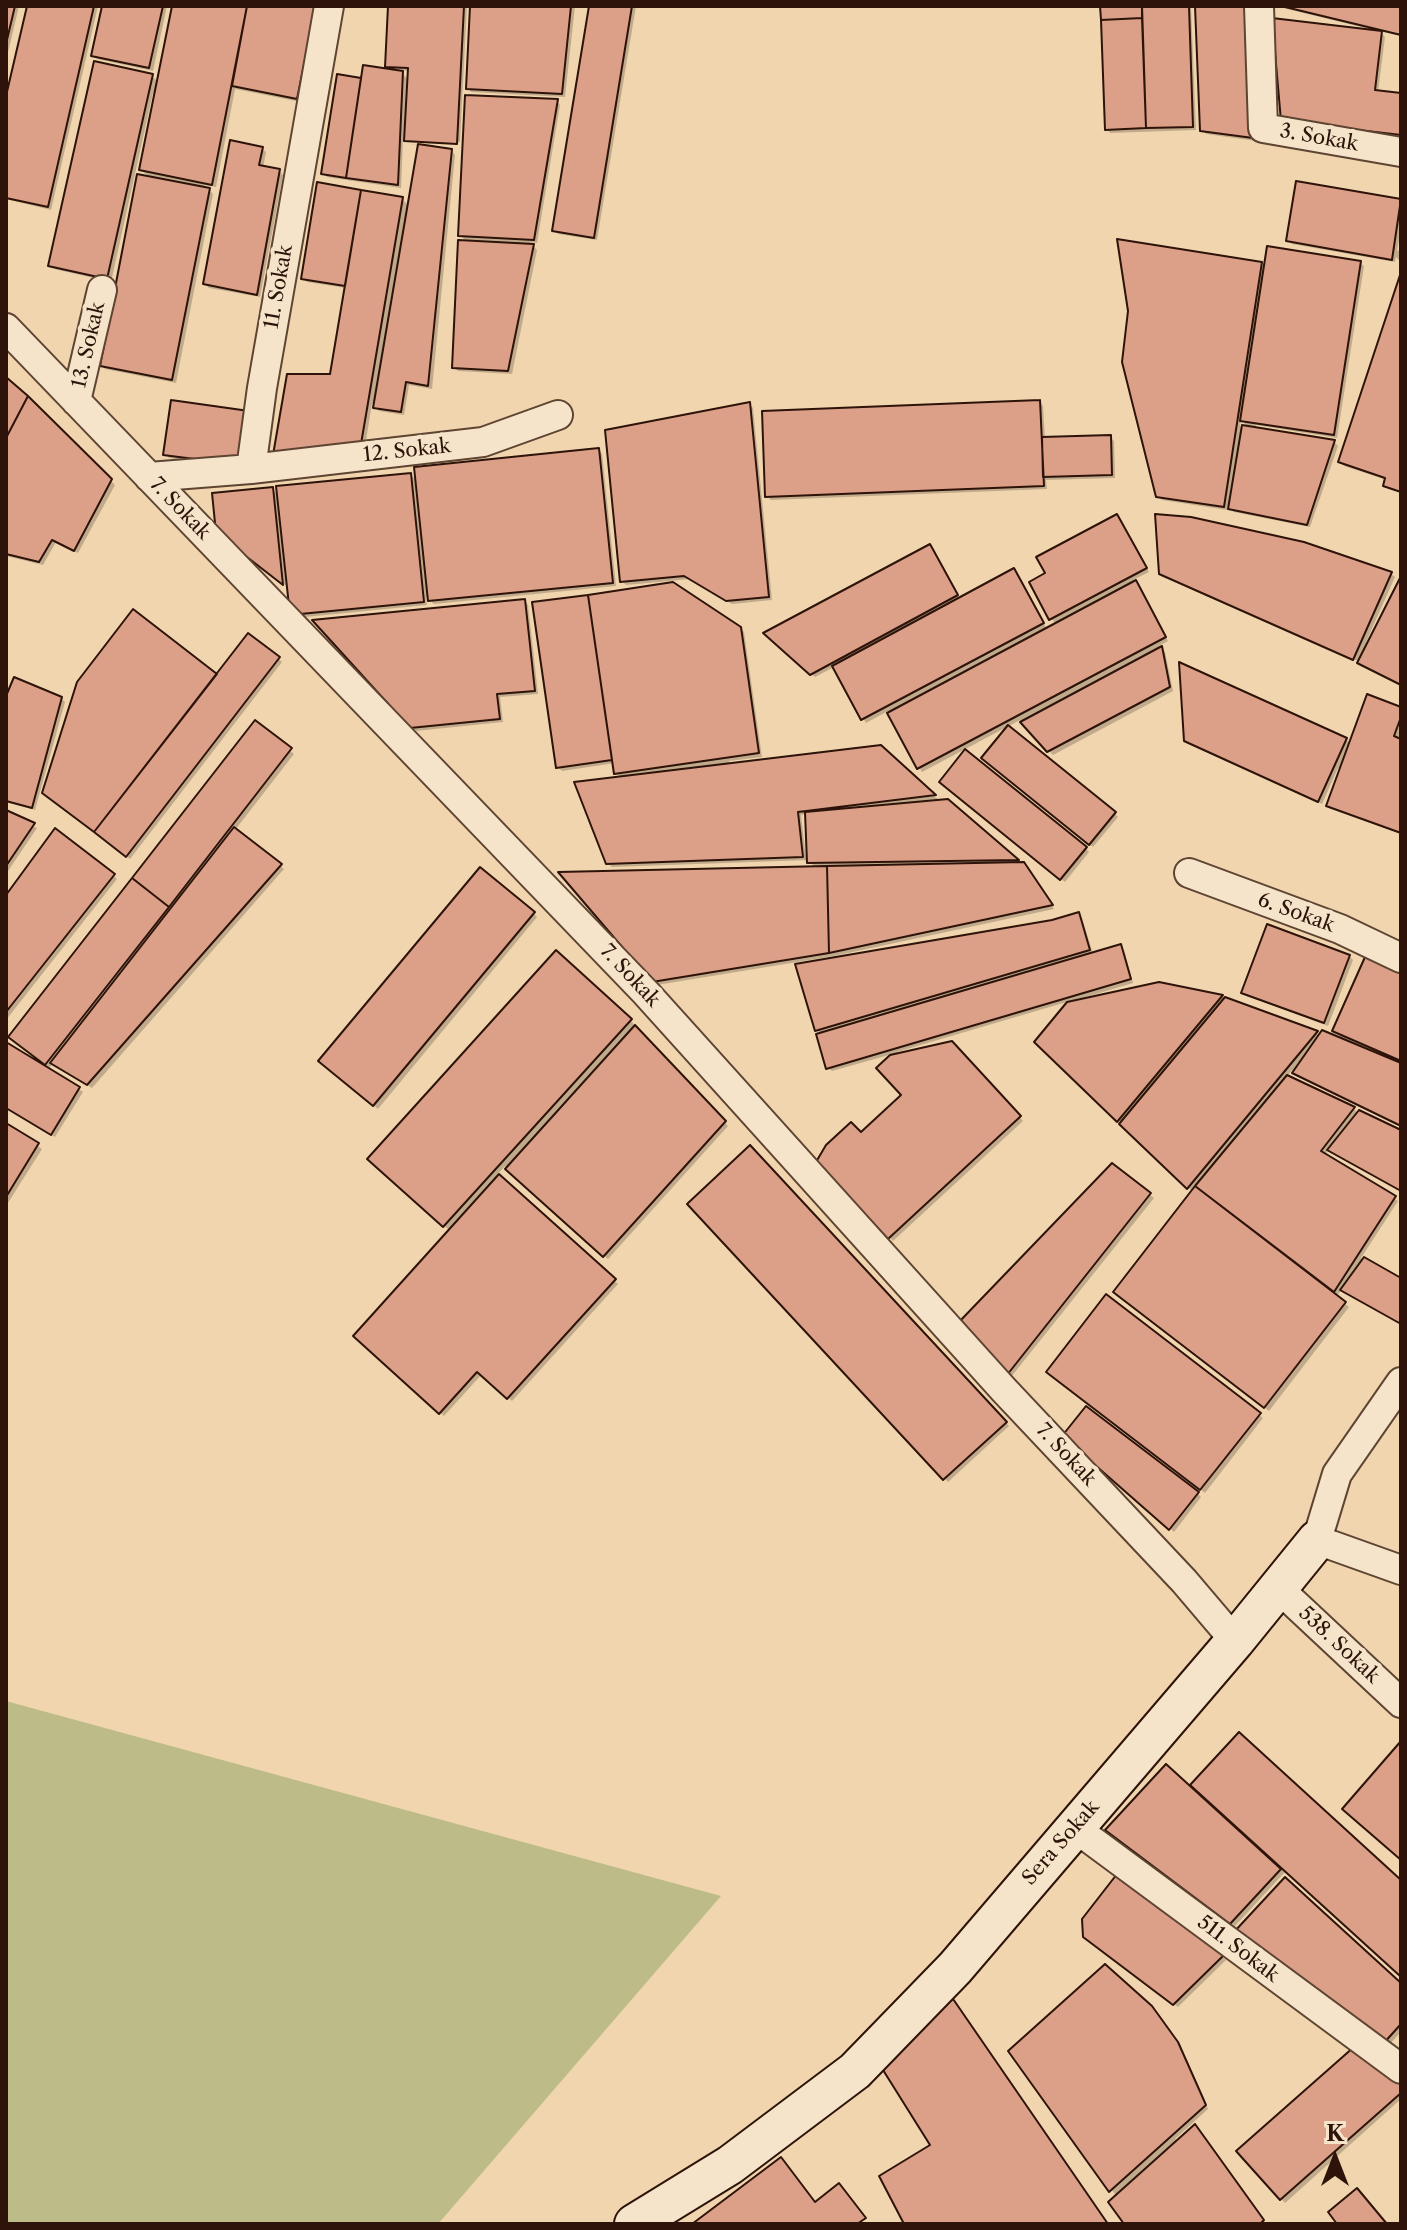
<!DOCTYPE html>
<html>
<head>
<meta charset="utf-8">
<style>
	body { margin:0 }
	#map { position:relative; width:1407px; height:2230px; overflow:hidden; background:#f0d5ae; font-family:"Libre Caslon Text",serif }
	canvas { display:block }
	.frame { position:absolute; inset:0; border:8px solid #2d1309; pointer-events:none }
	.north { position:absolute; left:1295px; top:2118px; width:80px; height:80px; -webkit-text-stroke:6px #f5e4ca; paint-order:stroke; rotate:0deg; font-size:22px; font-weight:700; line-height:32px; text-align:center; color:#2d1309 }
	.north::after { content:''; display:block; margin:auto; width:28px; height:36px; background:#2d1309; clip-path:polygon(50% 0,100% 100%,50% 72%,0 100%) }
</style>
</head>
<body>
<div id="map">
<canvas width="1407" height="2230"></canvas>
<div class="frame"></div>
<div class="north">K</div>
</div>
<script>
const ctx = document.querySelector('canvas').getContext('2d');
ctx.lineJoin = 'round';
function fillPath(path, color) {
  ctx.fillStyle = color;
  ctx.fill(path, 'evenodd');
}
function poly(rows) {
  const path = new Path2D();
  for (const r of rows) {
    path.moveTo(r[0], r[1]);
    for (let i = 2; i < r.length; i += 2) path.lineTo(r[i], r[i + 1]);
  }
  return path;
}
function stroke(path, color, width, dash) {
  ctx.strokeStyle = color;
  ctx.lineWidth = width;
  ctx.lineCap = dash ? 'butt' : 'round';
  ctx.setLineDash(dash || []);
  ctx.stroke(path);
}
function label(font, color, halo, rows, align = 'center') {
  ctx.font = font + ' "Libre Caslon Text",serif';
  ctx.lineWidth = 8;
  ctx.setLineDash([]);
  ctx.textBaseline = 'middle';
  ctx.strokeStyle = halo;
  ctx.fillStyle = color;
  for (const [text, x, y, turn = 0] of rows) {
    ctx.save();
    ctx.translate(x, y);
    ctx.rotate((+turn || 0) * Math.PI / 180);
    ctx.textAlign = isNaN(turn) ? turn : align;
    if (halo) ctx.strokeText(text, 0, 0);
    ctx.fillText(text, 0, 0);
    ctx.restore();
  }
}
const green = poly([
	[6,1701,721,1896,438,2224,6,2224]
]);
const shadow = poly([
	[6,6,19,6,6,61],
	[29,6,98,6,51,210,6,199,6,104],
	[104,6,167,6,153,71,97,59,94,55],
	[174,6,320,6,301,102,235,89,216,187,204,185,213,194,176,383,105,369,102,365,150,178,141,170,156,94,153,93,111,282,54,269,50,266,152,76,159,83],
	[358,6,467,6,460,142,407,139,407,142,403,138,401,188,327,177,324,174,338,76,363,80,393,72,387,66,390,8],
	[398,70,409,71,409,80],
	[472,6,575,6,565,97,471,92,468,88],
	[591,6,636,6,597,240,558,234,554,230],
	[1102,6,1191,6,1196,130,1110,133,1107,129],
	[1197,6,1251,6,1256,141,1206,134,1202,130],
	[1275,6,1401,6,1401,36,1379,31,1385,37,1378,92,1401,95,1401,137,1287,124,1369,29],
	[557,101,560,105,537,243,530,242,537,250,512,374,458,371,454,368,468,243,460,235],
	[409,144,460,146,434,145,434,148,452,151,455,155,432,389,409,385,404,415,379,411,372,403,365,447,279,458,332,376,346,288,307,282,303,278,402,199,409,206,420,145],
	[262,149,266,152,263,168,279,171,283,175,260,297,209,288,205,284],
	[1298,183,1401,201,1401,230,1397,251,1401,249,1401,262,1396,257,1395,262,1292,244,1288,240],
	[1360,263,1364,266,1337,438,1256,425,1255,429,1334,442,1338,446,1310,527,1234,512,1227,506,1227,510,1162,500,1158,496,1261,264,1266,268],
	[1241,419,1245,424,1250,428,1240,427],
	[1401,278,1401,493,1389,489,1385,485,1387,480,1344,466,1340,462],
	[6,380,27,397,115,485,78,553,56,542,43,565,6,556],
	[172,402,245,468,169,458,165,454],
	[1040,402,1043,406,1045,439,1110,437,1114,441,1115,478,1046,480,1047,489,771,500,767,496],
	[749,404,753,408,772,600,732,604,690,579,626,585,622,581],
	[599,450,602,454,616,586,434,604,426,597,427,605,295,618,289,588,222,536,272,489,279,496,411,475,418,482],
	[1117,516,1149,572,1133,580,1139,586,1168,641,1159,646,1165,652,1173,691,1053,755,1020,720,922,772,888,711,866,723,834,667,815,677,766,634,933,550,960,600,1014,571,1047,629,1057,624,1051,619,1048,574],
	[1161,573,1391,574,1395,577,1366,642,1369,644,1401,581,1401,685,1364,666,1358,661,1165,577],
	[525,601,528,605,538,694,500,697,503,722,416,731,316,622],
	[740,628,744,632,762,757,729,761,730,765,880,747,940,801,947,801,1028,868,1054,909,834,956,657,985,653,981,816,869,809,860,612,867,608,863,621,778,616,773,615,763,562,771,558,767],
	[807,814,809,858,806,858,801,815],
	[279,659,282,662,130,859,48,796,217,676],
	[61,698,65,702,35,810,6,802,6,701],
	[1401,709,1401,730,1397,740,1401,741,1401,834,1332,809,1328,805,1341,770,1338,768,1322,804,1186,741,1346,740,1351,744],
	[256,722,294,754,235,830,284,869,92,1088,53,1063,48,1070,83,1092,55,1137,6,1108,6,1045,43,1065],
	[987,762,1114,813,1118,817,1093,847],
	[945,785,1086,849,1089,852,1065,882],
	[6,813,37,828,6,874],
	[114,876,117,879,6,1020,6,898],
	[533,913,537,917,378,1109,325,1065],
	[1078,915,1082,918,1093,954,1120,946,1124,950,1133,983,1086,997,1086,1000,1159,984,1222,997,1321,1036,1345,1042,1335,1031,1401,974,1401,1126,1299,1076,1292,1070,1287,1077,1354,1109,1359,1114,1401,1132,1401,1191,1329,1149,1324,1156,1398,1201,1361,1258,1401,1280,1401,1324,1342,1289,1336,1297,1349,1307,1269,1411,1119,1295,1193,1192,1036,1041,1070,1001,897,1052,897,1056,951,1043,1023,1121,893,1241,818,1161,861,1135,904,1095,879,1068,896,1053,832,1071,828,1068,821,1034,817,1030,1053,922],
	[557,953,634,1024,633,1026,728,1126,608,1259,505,1166,497,1175,618,1284,512,1401,482,1374,444,1416,355,1336,450,1231,370,1159],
	[1349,956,1353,960,1328,1026,1247,996,1244,992],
	[6,1125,42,1149,6,1206],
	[750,1148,1009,1426,948,1482,690,1204],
	[1113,1165,1154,1198,1011,1377,961,1323],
	[1052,1375,1259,1415,1263,1418,1205,1493],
	[1065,1436,1198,1494,1201,1497,1174,1532],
	[1239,1735,1401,1883,1401,1976,1286,1871,1235,1926,1111,1834,1190,1789],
	[1117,1876,1226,1960,1178,2007,1090,1941],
	[1241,1936,1401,1986,1401,2032,1388,2046],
	[1155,2013,1181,2048,1208,2109,1175,2139,1178,2142,1199,2130,1266,2224,1127,2224,1117,2197,1011,2051],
	[1401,2086,1401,2099,1285,2203,1239,2151]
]);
const building = poly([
	[6,6,15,6,6,44,6,6],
	[27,6,94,6,48,207,6,198,6,96,27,6],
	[102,6,163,6,149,68,91,56,102,6],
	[172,6,247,6,212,185,139,170,172,6],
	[247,6,316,6,297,99,232,86,247,6],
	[388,6,464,6,457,144,404,141,408,68,385,67,388,6],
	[470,6,571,6,562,94,466,89,470,6],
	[589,6,632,6,594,238,552,231,589,6],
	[1100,6,1142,6,1142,18,1101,20,1100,6],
	[1142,6,1189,6,1193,127,1146,128,1142,6],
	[1195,6,1249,6,1253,138,1200,131,1195,6],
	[1281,6,1401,6,1401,35,1281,6],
	[1142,18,1146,128,1105,130,1101,20,1142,18],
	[1272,18,1382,31,1375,90,1401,93,1401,135,1281,121,1272,18],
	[94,61,153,74,107,279,48,266,94,61],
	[363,65,403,71,398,185,346,178,363,65],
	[337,74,361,78,346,178,321,174,337,74],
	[465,95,558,99,534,240,458,236,465,95],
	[230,140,263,147,259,165,280,169,257,295,203,284,230,140],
	[418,144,452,149,428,386,406,382,401,412,373,408,418,144],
	[137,174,210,188,172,380,100,366,137,174],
	[1296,181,1401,199,1392,260,1286,241,1296,181],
	[317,182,361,190,345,286,301,279,317,182],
	[361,190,403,197,361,444,273,455,287,374,330,374,361,190],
	[1117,239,1262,262,1224,507,1156,497,1122,362,1128,311,1117,239],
	[458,240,534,244,508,371,452,368,458,240],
	[1267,246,1361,261,1334,435,1240,421,1267,246],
	[1401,272,1401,492,1383,486,1385,478,1338,462,1401,272],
	[6,377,28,396,6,438,6,377],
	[28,396,112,479,74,551,52,540,39,562,6,554,6,438,28,396],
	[171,400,249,411,242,465,163,455,171,400],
	[1040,400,1044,486,765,497,762,411,1040,400],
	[750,402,769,597,726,601,684,576,620,582,605,430,750,402],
	[1242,425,1335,440,1307,525,1228,509,1242,425],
	[1111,435,1112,475,1043,477,1042,437,1111,435],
	[599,448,613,583,428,601,414,467,599,448],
	[411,473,424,602,290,615,276,486,411,473],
	[273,487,283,585,216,533,212,493,273,487],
	[1117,514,1147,568,1049,620,1029,582,1045,573,1036,557,1117,514],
	[1155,514,1191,517,1304,542,1392,572,1353,660,1159,574,1155,514],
	[930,544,958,595,810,675,763,633,930,544],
	[1014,568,1044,623,861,720,832,666,1014,568],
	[1401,576,1401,685,1357,663,1401,576],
	[1136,580,1166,637,917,769,887,713,1136,580],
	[673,582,741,627,759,753,614,774,588,595,673,582],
	[588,595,612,760,556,768,532,602,588,595],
	[525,599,535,691,497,694,500,719,410,728,312,620,525,599],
	[133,609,217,674,94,832,42,793,77,682,133,609],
	[248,633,280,657,126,857,94,832,248,633],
	[1162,646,1170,687,1047,752,1020,722,1162,646],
	[1179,662,1347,738,1318,802,1184,741,1179,662],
	[14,677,62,697,32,808,6,801,6,696,14,677],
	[1367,694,1401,707,1401,717,1394,736,1401,739,1401,833,1326,806,1367,694],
	[255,720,292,748,169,907,132,878,255,720],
	[1008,725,1116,812,1089,845,981,758,1008,725],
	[881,745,936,795,798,812,803,857,606,864,574,782,881,745],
	[965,749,1087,847,1060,880,939,782,965,749],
	[948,799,1019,860,807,863,805,812,948,799],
	[6,810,35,823,6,866,6,810],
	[234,827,282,864,87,1085,50,1063,234,827],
	[55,828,115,874,6,1012,6,895,55,828],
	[1024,862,1053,905,829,953,827,866,1024,862],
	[827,866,829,953,652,982,558,872,827,866],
	[480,867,535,912,373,1106,318,1061,480,867],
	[132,878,169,907,45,1065,8,1037,132,878],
	[1079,912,1090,950,815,1031,795,964,1052,920,1079,912],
	[1267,924,1350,955,1324,1023,1241,993,1267,924],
	[1121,944,1131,979,826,1069,816,1034,1121,944],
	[556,950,632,1019,443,1227,367,1159,556,950],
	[1365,957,1401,972,1401,1061,1332,1031,1365,957],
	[1159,982,1223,995,1117,1122,1034,1042,1067,1002,1159,982],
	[1225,997,1318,1031,1187,1189,1119,1124,1225,997],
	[635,1025,726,1121,603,1257,505,1169,635,1025],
	[1322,1030,1401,1063,1401,1126,1292,1073,1322,1030],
	[952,1041,1021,1116,888,1239,816,1162,826,1145,851,1122,861,1132,901,1095,876,1068,890,1055,952,1041],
	[6,1042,80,1087,51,1135,6,1108,6,1042],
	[1287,1075,1355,1107,1321,1151,1396,1196,1334,1292,1195,1186,1287,1075],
	[1359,1110,1401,1130,1401,1191,1327,1150,1359,1110],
	[6,1123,39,1143,6,1197,6,1123],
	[750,1145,1007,1422,943,1480,687,1204,750,1145],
	[1112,1163,1151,1193,1007,1375,958,1323,1112,1163],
	[499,1174,616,1279,507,1399,477,1372,439,1414,353,1336,499,1174],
	[1195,1186,1346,1302,1264,1408,1113,1292,1195,1186],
	[1364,1257,1401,1278,1401,1324,1340,1290,1364,1257],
	[1106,1294,1261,1413,1200,1490,1046,1372,1106,1294],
	[1086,1406,1199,1492,1169,1530,1062,1436,1086,1406],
	[1239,1732,1401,1880,1400,1976,1190,1785,1239,1732],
	[1401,1741,1401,1860,1342,1809,1401,1741],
	[1166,1764,1281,1869,1230,1924,1105,1830,1166,1764],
	[1117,1874,1224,1955,1173,2005,1083,1937,1082,1919,1117,1874],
	[1285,1877,1401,1983,1401,2024,1383,2044,1234,1932,1285,1877],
	[1105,1964,1152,2006,1178,2042,1206,2105,1109,2192,1008,2051,1105,1964],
	[951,1996,1108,2224,904,2224,879,2176,930,2145,883,2070,951,1996],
	[1355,2046,1401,2083,1401,2093,1280,2200,1236,2151,1355,2046],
	[1195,2124,1264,2220,1260,2224,1124,2224,1108,2202,1195,2124],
	[781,2157,815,2202,839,2183,866,2218,857,2224,692,2224,781,2157],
	[1357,2188,1387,2224,1337,2224,1328,2212,1357,2188]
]);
const street = poly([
	[1259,6,1263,128,1401,152],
	[6,328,646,993,1004,1390,1184,1581,1235,1641],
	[76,401,102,290],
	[251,469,483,442,558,415],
	[149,477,251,469,262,388,329,6],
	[1189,873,1340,929,1401,958],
	[1401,1382,1337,1474,1317,1540,1401,1570],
	[1278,1588,1401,1703],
	[1075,1828,1401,2069]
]);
const secondary = poly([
	[634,2224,730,2165,855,2071,955,1968,1235,1641,1317,1540]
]);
const streetNames = [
	["3. Sokak",1319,138,10],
	["11. Sokak",279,287,-80],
	["13. Sokak",89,345,-77],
	["12. Sokak",407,451,-6],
	["7. Sokak",180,509,46],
	["6. Sokak",1296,913,20],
	["7. Sokak",630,976,47],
	["7. Sokak",1066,1455,47],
	["538. Sokak",1339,1645,43],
	["Sera Sokak",1061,1843,-49],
	["511. Sokak",1238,1949,37]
];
fillPath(green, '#bdbc88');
fillPath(shadow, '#0003');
fillPath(building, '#dca088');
stroke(building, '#2d1309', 2);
stroke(street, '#5e4432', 32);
stroke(secondary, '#2d1309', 42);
stroke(street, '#f5e4ca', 28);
stroke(secondary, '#f5e4ca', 38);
label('20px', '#2d1309', '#f5e4ca', streetNames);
</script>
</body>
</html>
